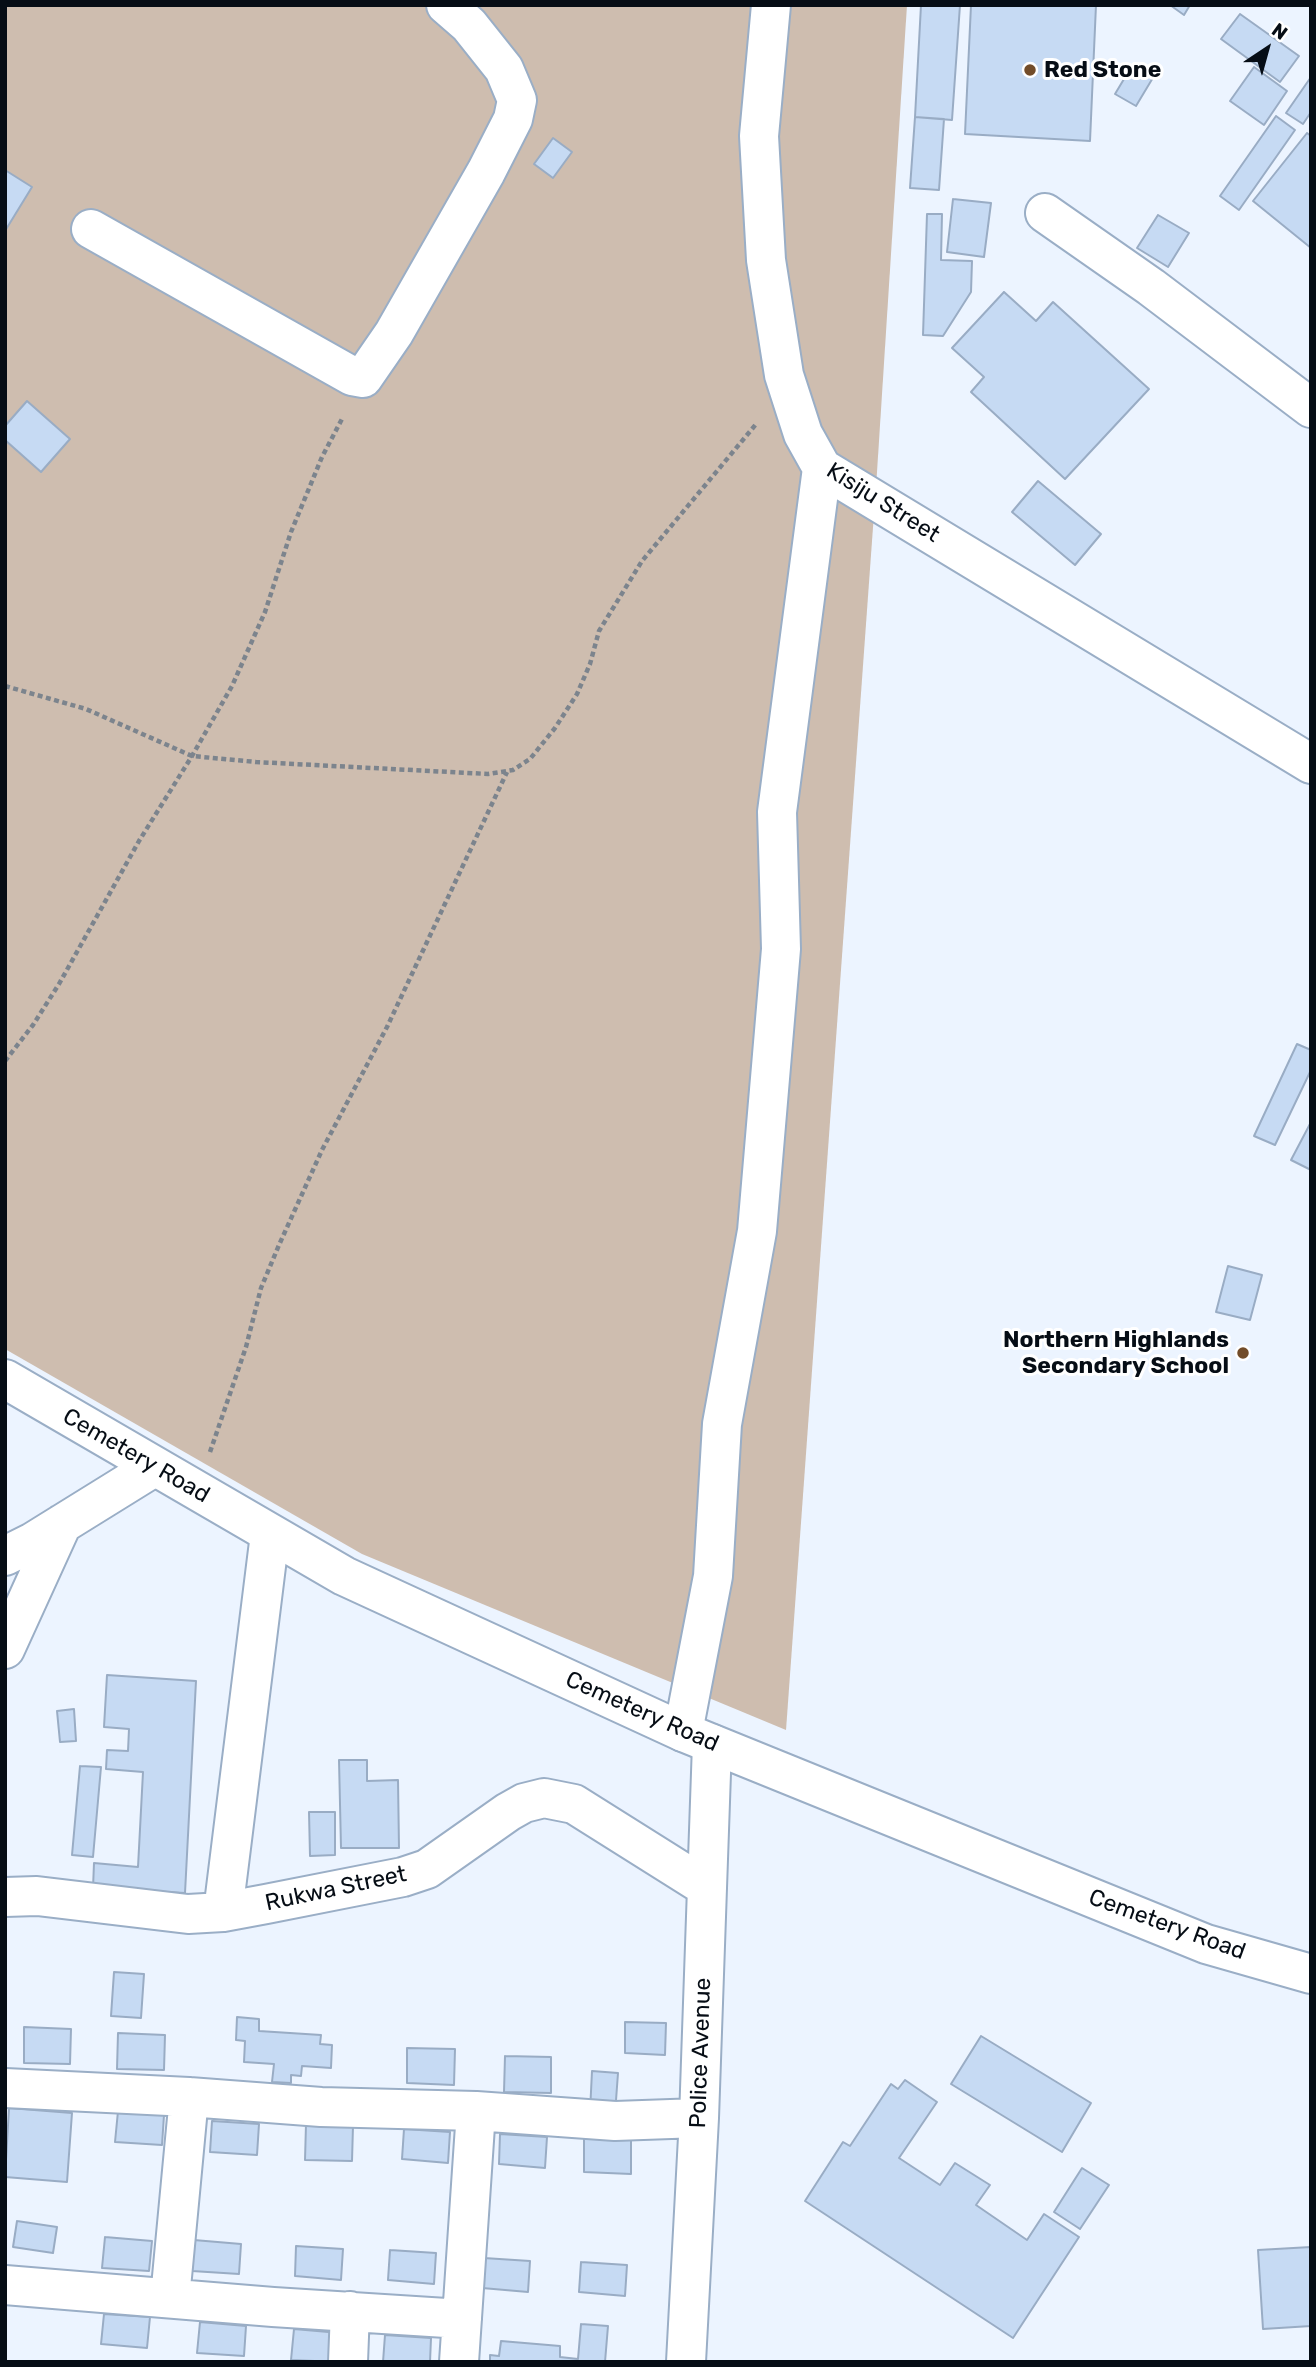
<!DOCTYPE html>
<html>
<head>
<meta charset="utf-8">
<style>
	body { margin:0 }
	#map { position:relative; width:1316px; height:2367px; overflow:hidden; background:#ecf4ff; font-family:Rubik,sans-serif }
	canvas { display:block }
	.frame { position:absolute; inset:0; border:7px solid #060d15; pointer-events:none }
	.north { position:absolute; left:1232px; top:14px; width:70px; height:70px; -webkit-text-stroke:5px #fff; paint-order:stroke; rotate:36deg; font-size:19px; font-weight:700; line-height:28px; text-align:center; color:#060d15 }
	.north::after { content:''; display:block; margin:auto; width:24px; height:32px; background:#060d15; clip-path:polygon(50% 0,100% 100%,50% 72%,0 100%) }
</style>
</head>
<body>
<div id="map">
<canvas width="1316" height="2367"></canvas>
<div class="frame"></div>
<div class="north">N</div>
</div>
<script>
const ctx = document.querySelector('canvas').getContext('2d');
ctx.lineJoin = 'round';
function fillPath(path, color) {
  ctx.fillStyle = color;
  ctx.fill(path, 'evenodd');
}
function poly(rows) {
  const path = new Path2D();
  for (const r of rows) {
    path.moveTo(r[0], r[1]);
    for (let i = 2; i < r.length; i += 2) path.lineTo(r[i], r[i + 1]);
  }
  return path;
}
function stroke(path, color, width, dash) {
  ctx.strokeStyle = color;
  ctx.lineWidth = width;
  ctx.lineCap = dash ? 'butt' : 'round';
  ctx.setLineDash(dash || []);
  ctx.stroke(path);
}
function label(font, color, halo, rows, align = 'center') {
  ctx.font = font + ' Rubik,sans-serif';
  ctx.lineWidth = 6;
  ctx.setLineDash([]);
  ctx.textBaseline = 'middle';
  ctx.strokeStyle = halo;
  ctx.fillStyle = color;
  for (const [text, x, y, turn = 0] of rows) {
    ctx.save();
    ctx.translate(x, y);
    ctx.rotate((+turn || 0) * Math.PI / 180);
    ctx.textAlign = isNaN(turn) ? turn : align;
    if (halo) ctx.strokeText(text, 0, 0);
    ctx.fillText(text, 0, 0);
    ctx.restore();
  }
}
const green = poly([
	[5,5,907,5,877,472,786,1730,362,1554,5,1349]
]);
const building = poly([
	[921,5,960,5,952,120,915,117,921,5],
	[971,5,1096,5,1090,141,965,134,971,5],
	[1170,5,1190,5,1184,15,1170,5],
	[1240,14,1299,56,1280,82,1221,39,1240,14],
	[1133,64,1154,76,1136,106,1115,94,1133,64],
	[1254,67,1287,91,1264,125,1230,101,1254,67],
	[1311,77,1311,112,1303,124,1286,113,1311,77],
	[1276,116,1295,130,1239,210,1220,196,1276,116],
	[915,117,944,119,939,190,910,188,915,117],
	[1307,133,1311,136,1311,248,1253,201,1307,133],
	[553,138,572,152,553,178,534,164,553,138],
	[5,170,32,187,5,231,5,170],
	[953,199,991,203,984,257,947,252,953,199],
	[927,214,942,214,941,260,972,261,971,292,943,336,923,335,927,214],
	[1158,215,1189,233,1168,267,1137,248,1158,215],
	[1004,292,1036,321,1053,302,1149,389,1065,479,971,392,984,377,952,348,1004,292],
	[27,401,70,439,41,472,5,440,5,426,27,401],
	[1038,481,1101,534,1075,565,1012,512,1038,481],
	[1297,1044,1311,1050,1311,1070,1275,1145,1254,1136,1297,1044],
	[1311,1122,1311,1170,1291,1160,1311,1122],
	[1228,1266,1262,1275,1250,1320,1216,1312,1228,1266],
	[107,1675,196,1681,185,1893,93,1888,94,1863,138,1867,143,1772,106,1769,107,1750,128,1751,129,1729,104,1727,107,1675],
	[74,1709,76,1741,60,1742,57,1711,74,1709],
	[339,1760,367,1760,367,1781,398,1780,399,1848,341,1848,339,1760],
	[80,1766,101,1767,93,1857,72,1855,80,1766],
	[309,1812,335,1812,335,1855,310,1856,309,1812],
	[114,1972,144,1974,141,2018,111,2016,114,1972],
	[237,2017,259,2019,259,2031,321,2035,320,2044,332,2045,331,2068,302,2066,301,2076,291,2075,291,2083,272,2082,274,2064,244,2062,245,2041,236,2040,237,2017],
	[625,2022,666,2023,665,2055,625,2053,625,2022],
	[24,2027,71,2029,70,2064,24,2063,24,2027],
	[118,2033,165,2035,164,2070,117,2069,118,2033],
	[981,2036,1091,2103,1062,2152,951,2084,981,2036],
	[407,2048,455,2049,454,2085,407,2083,407,2048],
	[505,2056,551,2057,551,2093,504,2092,505,2056],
	[592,2071,618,2073,615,2114,590,2112,592,2071],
	[905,2080,937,2102,899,2158,940,2185,955,2163,990,2185,976,2205,1027,2240,1044,2214,1079,2237,1013,2338,805,2201,843,2142,850,2146,891,2084,898,2089,905,2080],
	[9,2108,72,2113,67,2182,5,2177,9,2108],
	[118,2111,164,2115,162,2145,115,2142,118,2111],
	[212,2121,259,2124,257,2155,210,2152,212,2121],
	[306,2124,353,2126,352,2161,305,2160,306,2124],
	[404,2129,450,2132,448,2163,402,2159,404,2129],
	[500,2134,547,2137,545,2168,499,2164,500,2134],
	[584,2136,631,2138,631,2174,584,2172,584,2136],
	[1082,2168,1109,2185,1080,2229,1054,2212,1082,2168],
	[17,2221,57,2227,53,2253,13,2247,17,2221],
	[105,2237,152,2241,149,2271,102,2268,105,2237],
	[194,2240,241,2244,239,2274,192,2271,194,2240],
	[296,2246,343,2249,341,2280,295,2276,296,2246],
	[1311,2247,1311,2326,1263,2329,1258,2250,1311,2247],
	[390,2250,436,2253,434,2284,388,2280,390,2250],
	[484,2258,530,2261,528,2292,482,2288,484,2258],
	[581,2262,627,2265,625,2296,579,2292,581,2262],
	[104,2314,150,2317,147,2348,101,2344,104,2314],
	[200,2322,246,2326,244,2356,197,2353,200,2322],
	[581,2324,608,2326,605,2362,490,2362,490,2355,499,2356,501,2341,560,2346,560,2357,578,2359,581,2324],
	[294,2329,340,2333,338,2362,291,2360,294,2329],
	[385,2335,431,2338,430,2362,383,2362,385,2335]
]);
const path = poly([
	[5,686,86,709,192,756,256,762,488,774,513,770,530,759,555,728,577,694,590,664,599,631,642,561,757,423],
	[5,1061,33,1025,59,984,139,841,192,756,232,686,265,612,291,532,322,457,343,417],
	[210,1452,246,1347,261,1288,279,1245,322,1150,387,1027,507,772]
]);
const minor = poly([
	[771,5,759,136,766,260,784,375,803,434,822,468,1311,764],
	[1045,213,1151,287,1311,408],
	[91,229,352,376,363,378,394,333,486,172,513,119,517,100,504,69,469,25,446,5],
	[5,1556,33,1542,154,1467],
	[5,1649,62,1524],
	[683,1732,713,1576,722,1424,757,1231,781,949,777,812,822,468],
	[5,1897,37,1896,188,1914,223,1912,266,1904,403,1877,427,1869,508,1812,524,1803,544,1798,574,1804,706,1887],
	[223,1912,270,1534],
	[5,2088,189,2097,321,2107,476,2111,615,2121,699,2118],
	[5,2285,273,2307,462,2319],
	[170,2298,189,2097],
	[348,2362,350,2311],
	[459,2362,476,2111],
	[686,2362,699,2118,712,1744]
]);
const major = poly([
	[5,1379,344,1576,683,1732,1206,1944,1311,1974]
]);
const markers = [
	[1030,70,7,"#724c29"],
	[1243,1353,7,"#724c29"]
];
const poiNames = [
	["Red Stone",1044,70],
	["Northern Highlands",1229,1340,"right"],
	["Secondary School",1229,1366,"right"]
];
const streetNames = [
	["Kisiju Street",883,503,32],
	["Cemetery Road",136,1456,30],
	["Cemetery Road",642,1712,24],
	["Rukwa Street",336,1889,-12],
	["Cemetery Road",1167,1925,20],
	["Police Avenue",701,2053,-88]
];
fillPath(green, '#cebdaf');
fillPath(building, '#c6daf3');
stroke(building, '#99acc4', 2);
stroke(minor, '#9aaec6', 42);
stroke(major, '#9aaec6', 42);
stroke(path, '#7c848d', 4.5, [5, 3.5]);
stroke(minor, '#fff', 38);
stroke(major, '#fff', 38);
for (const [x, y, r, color] of markers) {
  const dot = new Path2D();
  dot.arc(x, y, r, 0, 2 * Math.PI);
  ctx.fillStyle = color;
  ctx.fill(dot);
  stroke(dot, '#fff', 2.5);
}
label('bold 23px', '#060d15', '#fff', poiNames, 'left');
label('23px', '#060d15', '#fff', streetNames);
</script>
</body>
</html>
